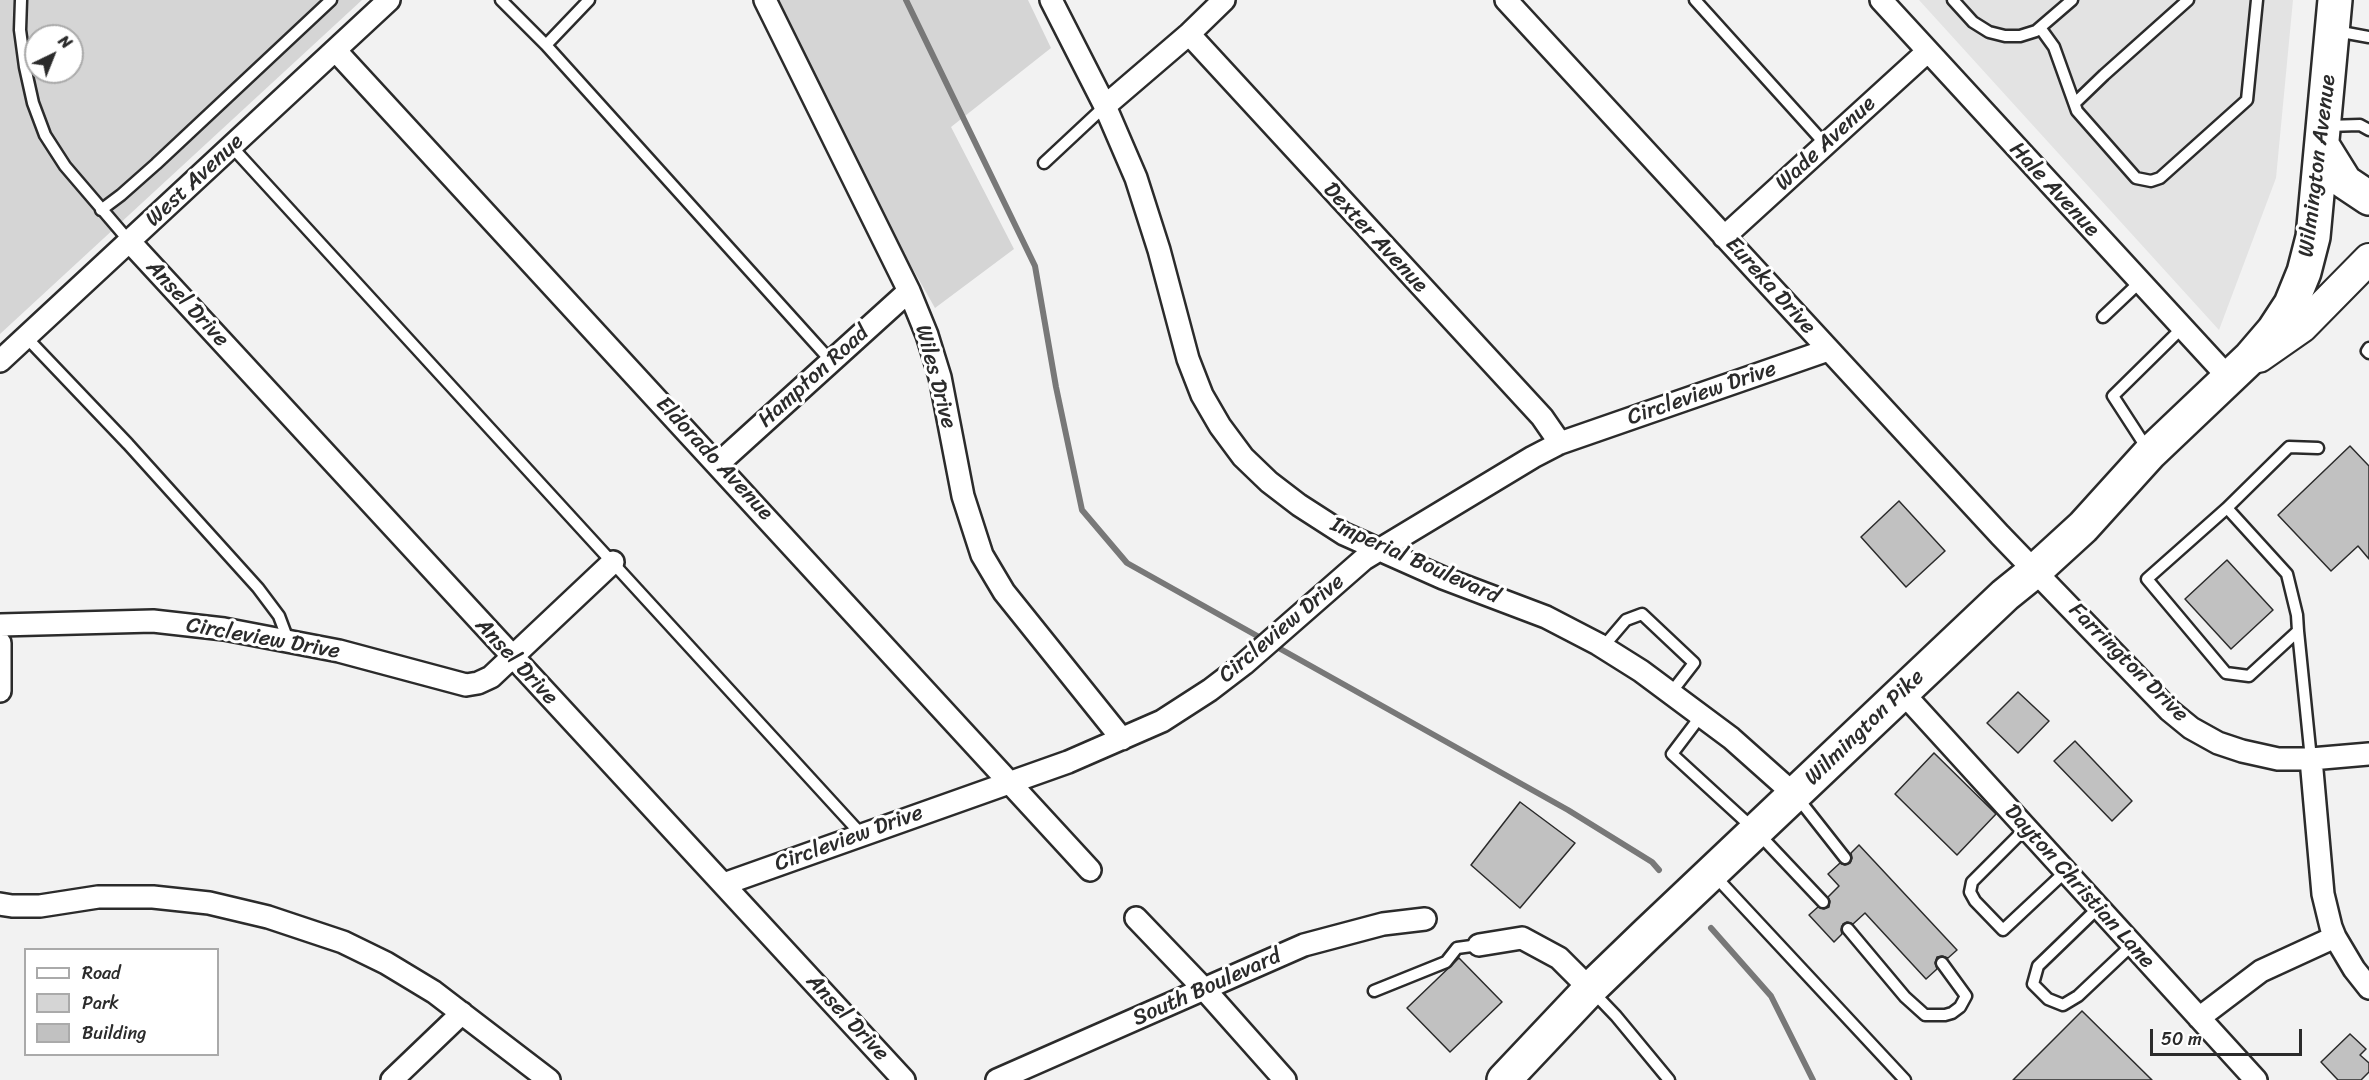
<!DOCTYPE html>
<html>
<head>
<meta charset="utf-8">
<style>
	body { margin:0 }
	#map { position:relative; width:2369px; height:1080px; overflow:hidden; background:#f2f2f2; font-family:Sriracha,sans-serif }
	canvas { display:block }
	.legend { position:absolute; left:24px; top:948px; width:195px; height:108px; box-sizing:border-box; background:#fff; border:2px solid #aaa; margin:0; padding:8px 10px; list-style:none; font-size:18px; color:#2b2b2b }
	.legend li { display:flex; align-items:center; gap:12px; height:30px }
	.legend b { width:30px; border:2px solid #aaa }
	.north { position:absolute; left:24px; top:24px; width:60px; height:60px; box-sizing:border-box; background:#fff; border:2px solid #aaa; border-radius:50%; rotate:43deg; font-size:16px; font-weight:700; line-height:24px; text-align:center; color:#2b2b2b }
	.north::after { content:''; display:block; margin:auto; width:21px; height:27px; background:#2b2b2b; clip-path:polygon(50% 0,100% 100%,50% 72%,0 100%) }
	.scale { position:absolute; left:2150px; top:1029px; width:152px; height:27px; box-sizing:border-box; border:3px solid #2b2b2b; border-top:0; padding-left:8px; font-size:18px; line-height:21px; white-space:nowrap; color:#2b2b2b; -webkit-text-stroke:4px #fff; paint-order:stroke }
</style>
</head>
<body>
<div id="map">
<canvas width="2369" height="1080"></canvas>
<ul class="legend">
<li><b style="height:8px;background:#fff"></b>Road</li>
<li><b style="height:16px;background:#d5d5d5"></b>Park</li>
<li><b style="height:16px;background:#c1c1c1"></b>Building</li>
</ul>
<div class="north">N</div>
<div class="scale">50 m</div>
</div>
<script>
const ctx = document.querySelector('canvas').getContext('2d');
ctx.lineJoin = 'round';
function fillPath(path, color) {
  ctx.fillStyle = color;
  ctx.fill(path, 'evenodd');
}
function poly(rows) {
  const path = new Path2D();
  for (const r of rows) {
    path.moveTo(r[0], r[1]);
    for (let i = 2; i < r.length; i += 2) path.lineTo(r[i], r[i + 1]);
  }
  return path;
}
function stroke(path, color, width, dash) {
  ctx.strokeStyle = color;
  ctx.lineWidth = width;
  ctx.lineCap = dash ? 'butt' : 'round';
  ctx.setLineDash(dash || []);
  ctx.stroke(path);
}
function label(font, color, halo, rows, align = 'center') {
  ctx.font = font + ' Sriracha,sans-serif';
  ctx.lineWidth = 6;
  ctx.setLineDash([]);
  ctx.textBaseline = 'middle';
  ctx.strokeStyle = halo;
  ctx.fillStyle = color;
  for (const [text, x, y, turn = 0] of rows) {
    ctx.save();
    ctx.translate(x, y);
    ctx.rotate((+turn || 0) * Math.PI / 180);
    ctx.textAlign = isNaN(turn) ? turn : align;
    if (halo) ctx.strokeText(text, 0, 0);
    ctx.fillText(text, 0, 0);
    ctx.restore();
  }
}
const built = poly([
	[1919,0,2293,0,2276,178,2219,330]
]);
const green = poly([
	[0,0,362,0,0,334],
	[36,36,72,36,72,72,36,72],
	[760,0,1028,0,1051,48,951,127,1014,249,935,308]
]);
const stream = poly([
	[906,0,1035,266,1056,387,1082,510,1127,563,1568,810,1652,862,1659,870],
	[1711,928,1771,996,1813,1080]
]);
const building = poly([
	[2350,446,2369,466,2369,559,2358,546,2331,571,2278,515,2350,446],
	[1899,501,1945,551,1906,587,1861,537,1899,501],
	[2227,560,2273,610,2231,649,2185,599,2227,560],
	[2018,692,2049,721,2018,753,1987,723,2018,692],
	[2075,741,2132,801,2112,821,2054,761,2075,741],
	[1934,753,1996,814,1957,855,1895,794,1934,753],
	[1520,802,1575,843,1520,908,1471,865,1520,802],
	[1859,845,1957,950,1948,958,1942,956,1937,957,1935,963,1937,969,1926,979,1865,913,1853,924,1847,922,1843,924,1841,930,1842,934,1834,942,1809,915,1818,907,1824,909,1829,907,1830,901,1828,897,1839,886,1828,874,1840,863,1845,865,1850,863,1852,858,1851,853,1859,845],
	[1459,958,1502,1002,1450,1052,1407,1008,1459,958],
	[2082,1011,2152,1080,2013,1080,2082,1011],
	[2350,1034,2366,1049,2360,1055,2369,1063,2369,1072,2361,1080,2338,1080,2321,1062,2350,1034]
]);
const service = poly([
	[21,0,20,30,25,67,33,103,45,135,65,166,130,242],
	[501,0,546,45,831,361],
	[1695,0,1826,145],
	[1953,0,1973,22,1989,32,2005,36,2020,36,2036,31,2072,0],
	[2041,29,2054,47,2077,111,2136,178,2151,181,2160,178,2247,100,2257,0],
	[2336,31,2369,37],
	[546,45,589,0],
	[2075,103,2104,75,2188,0],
	[2327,126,2360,125,2369,130],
	[232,147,861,834],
	[1044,163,1105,106],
	[101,210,121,195,156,164,331,0],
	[2103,317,2141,281],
	[25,336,128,444,258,588,279,616,288,640],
	[2369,348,2367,351,2369,353],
	[2148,450,2113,396,2182,328],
	[2227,508,2289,447,2318,448],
	[2298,631,2249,676,2226,673,2147,579,2227,508,2287,574,2297,615,2298,631,2311,759],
	[1603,647,1626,620,1642,614,1694,663,1670,694],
	[1700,717,1672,754,1756,831,1823,902],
	[1797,797,1845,858],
	[2026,828,1972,882,1970,892,1975,901,2003,930,2065,872],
	[1714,875,1905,1080],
	[2098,908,2038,966,2033,984,2048,999,2063,1005,2078,996,2132,945],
	[1848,929,1905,997,1925,1015,1945,1015,1952,1013,1960,1007,1966,996,1942,963],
	[1374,991,1446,962,1457,948,1479,945],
	[1593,992,1616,1016,1669,1080]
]);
const minor = poly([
	[765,0,909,291,927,335,940,377,963,496,982,555,1004,592,1122,739],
	[1051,0,1105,106,1136,178,1159,250,1188,359,1202,395,1220,426,1243,457,1269,482,1299,505,1344,534,1443,578,1546,617,1598,644,1641,671,1731,738,1795,795],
	[1506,0,2000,535,2169,710,2191,728,2218,743,2242,751,2278,759,2311,759,2369,754],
	[1881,0,2229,378],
	[1189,34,1542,417,1560,443],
	[336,51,1090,870],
	[1105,106,1189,34,1224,0],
	[1724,237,1928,51],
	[130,242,904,1080],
	[0,361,389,0],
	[718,464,909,291],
	[0,625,153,621,224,629,339,651,466,685,478,683,491,677,613,562],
	[0,643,0,691],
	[1903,693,2256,1080],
	[2311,759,2323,894,2331,927,2335,937,2354,969,2369,988],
	[724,884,1068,762,1162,721,1210,690,1244,664,1364,559,1533,457,1560,443,1828,350],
	[0,904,12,906,40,906,98,897,153,897,209,903,268,917,343,942,386,963,434,992,549,1080],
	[1136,918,1205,990,1285,1080],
	[1479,945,1522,938,1559,958,1590,989],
	[2199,1018,2261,971,2335,937],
	[392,1080,462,1013],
	[997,1080,1304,945,1383,924,1425,919]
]);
const secondary = poly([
	[2259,357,2302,327,2369,259]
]);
const primary = poly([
	[2322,145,2345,182,2369,198],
	[1504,1080,1590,989,1647,934,2005,595,2036,570,2083,527,2150,453,2250,358,2274,330,2291,304,2304,272,2313,237,2335,0]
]);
const streetNames = [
	["Wade Avenue",1826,144,-43],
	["Wilmington Avenue",2318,166,-83],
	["West Avenue",195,181,-43],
	["Hale Avenue",2054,190,47],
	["Dexter Avenue",1375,238,47],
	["Eureka Drive",1770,286,48],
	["Ansel Drive",187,304,47],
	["Hampton Road",814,377,-42],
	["Wiles Drive",935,377,75],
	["Circleview Drive",1702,394,-19],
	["Eldorado Avenue",714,459,47],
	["Imperial Boulevard",1415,561,24],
	["Circleview Drive",1282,629,-40],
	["Circleview Drive",263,639,10],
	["Ansel Drive",516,662,47],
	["Farrington Drive",2128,663,45],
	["Wilmington Pike",1865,728,-44],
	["Circleview Drive",849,839,-20],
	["Dayton Christian Lane",2079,887,48],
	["South Boulevard",1207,988,-24],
	["Ansel Drive",847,1018,47]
];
fillPath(built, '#e3e3e3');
fillPath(green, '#d5d5d5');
stroke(stream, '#787878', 6);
fillPath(building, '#c1c1c1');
stroke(building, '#2b2b2b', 1.5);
stroke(service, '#2b2b2b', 15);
stroke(minor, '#2b2b2b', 26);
stroke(secondary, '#2b2b2b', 34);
stroke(primary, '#2b2b2b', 38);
stroke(service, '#fff', 10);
stroke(minor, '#fff', 21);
stroke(secondary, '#fff', 30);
stroke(primary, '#fff', 33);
label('22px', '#2b2b2b', '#fff', streetNames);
</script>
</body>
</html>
